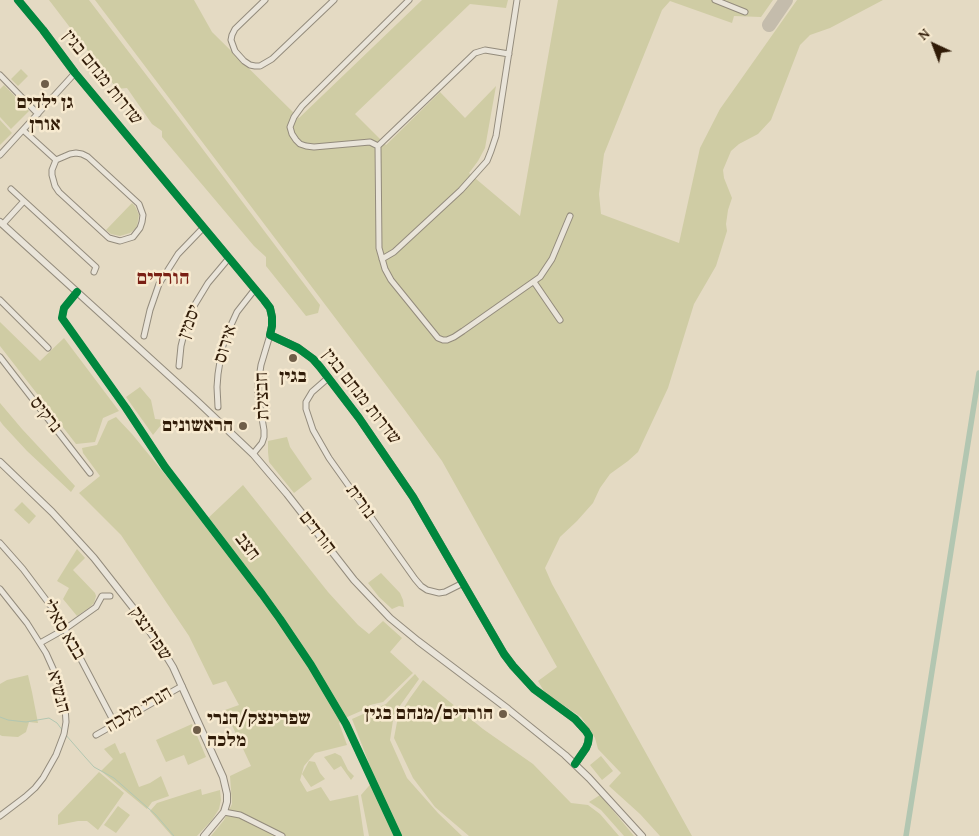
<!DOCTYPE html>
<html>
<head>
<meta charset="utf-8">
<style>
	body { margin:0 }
	#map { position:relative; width:979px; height:836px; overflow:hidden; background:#e4dac3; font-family:"Gentium Book Plus",serif }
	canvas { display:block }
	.north { position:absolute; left:909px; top:20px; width:50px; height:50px; -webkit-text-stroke:4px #f7ead0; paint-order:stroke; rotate:317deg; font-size:14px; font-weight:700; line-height:20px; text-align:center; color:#301b07 }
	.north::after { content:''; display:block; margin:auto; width:18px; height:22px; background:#301b07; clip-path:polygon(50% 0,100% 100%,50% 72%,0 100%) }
</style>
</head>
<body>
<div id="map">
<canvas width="979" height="836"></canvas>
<div class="north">N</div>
</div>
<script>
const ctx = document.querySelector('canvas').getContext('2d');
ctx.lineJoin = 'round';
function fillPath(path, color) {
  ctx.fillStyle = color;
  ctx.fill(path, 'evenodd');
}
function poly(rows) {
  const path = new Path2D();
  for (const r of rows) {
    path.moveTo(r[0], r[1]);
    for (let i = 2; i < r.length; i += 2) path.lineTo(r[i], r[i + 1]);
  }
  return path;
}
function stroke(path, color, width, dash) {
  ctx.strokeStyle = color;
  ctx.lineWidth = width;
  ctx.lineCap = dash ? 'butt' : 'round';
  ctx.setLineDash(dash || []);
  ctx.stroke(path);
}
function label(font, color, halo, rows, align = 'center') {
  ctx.font = font + ' "Gentium Book Plus","Frank Ruhl Libre",serif';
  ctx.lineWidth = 5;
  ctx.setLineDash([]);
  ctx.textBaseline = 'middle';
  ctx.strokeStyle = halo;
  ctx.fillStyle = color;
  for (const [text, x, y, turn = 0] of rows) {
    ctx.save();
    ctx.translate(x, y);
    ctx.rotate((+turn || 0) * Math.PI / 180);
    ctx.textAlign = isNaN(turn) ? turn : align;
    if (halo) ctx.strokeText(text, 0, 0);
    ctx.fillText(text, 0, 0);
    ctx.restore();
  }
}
const green = poly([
	[49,0,89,0,180,119,320,305,318,313,306,316,266,266,266,257,254,246,162,137,162,131,152,124,127,88,117,89],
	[95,0,194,0,212,32,299,118,422,0,508,0,506,8,470,4,355,114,386,145,440,92,465,118,496,86,485,148,478,161,469,173,520,216,558,0,773,0,761,17,734,16,732,23,670,1,662,10,604,154,599,194,601,214,679,243,700,148,720,109,797,0,883,0,830,28,810,35,800,45,771,120,758,134,739,144,731,151,723,170,724,178,732,198,728,210,726,224,727,231,716,266,694,304,668,388,638,452,628,461,610,474,600,488,593,503,577,521,560,537,545,568,552,584,692,836,660,836,640,814,609,786,621,773,598,749,595,738,581,717,545,693,538,681,557,667,442,461,404,409],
	[21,69,28,76,18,86,11,79],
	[4,85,29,111,11,129,0,117,0,89],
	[0,120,12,133,0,145],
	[132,203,135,206,139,215,137,226,134,230,130,233,120,236,111,234,106,230],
	[0,322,40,361,64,338,119,411,103,418,95,442,76,444,0,346],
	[140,387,151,400,155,419,165,420,153,435,126,397],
	[0,403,22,429,75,486,71,492,27,451,3,425,0,421],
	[116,417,132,434,204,522,243,485,328,592,358,625,369,634,383,621,402,638,390,652,413,673,383,702,370,705,361,711,345,718,339,723,347,745,315,753,304,766,300,780,307,792,321,787,330,801,358,795,364,836,211,836,224,820,232,804,230,776,251,766,225,710,239,705,226,681,213,685,189,636,121,535,79,493,100,476,83,453,82,448,97,445,108,421],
	[287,437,290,447,312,479,294,493,269,462,268,452,268,441],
	[22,502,36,516,29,524,14,510],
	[77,549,85,558,73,570,95,593,96,596,94,603,90,607,77,616,63,599,69,588,57,581],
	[381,573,400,593,403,600,404,607,399,606,392,609,379,597,368,583],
	[415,674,419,679,394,714,390,740,407,778,438,813,462,836,369,836,361,795,375,779,352,719,386,704],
	[28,675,32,692,38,723,29,722,26,732,18,737,2,736,0,735,0,684,7,680],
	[423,680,483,729,533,764,571,803,588,805,600,814,619,836,469,836,435,807,413,778,394,738,398,717,410,698],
	[192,724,206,757,188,765,184,755,166,762,156,740],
	[115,743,120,754,125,752,139,787,150,783,161,776,169,796,152,802,147,809,101,771,113,759,104,749],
	[335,753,341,756,348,770,354,776,351,780,341,766,334,770,324,757],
	[601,756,613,771,602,780,590,765],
	[309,761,315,762,320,773,325,779,311,787,302,774],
	[99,772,124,793,98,830,87,821,78,821,58,825,58,815],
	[201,789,202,795,220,790,221,800,219,809,212,820,197,836,172,836,150,811,157,803],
	[600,795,625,825,634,836,624,836,601,810,589,802],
	[118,806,130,815,116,833,104,825]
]);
const stream = poly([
	[0,717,8,720,26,722,49,718,57,723,63,731],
	[65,734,85,757,94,767,114,778,156,815,174,836]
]);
const canal = poly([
	[906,836,979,373]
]);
const taxiway = poly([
	[769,25,786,0]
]);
const minor = poly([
	[265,0,235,29,232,35,231,40,235,51,244,61,250,65,255,66,260,66,272,59,334,0],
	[715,0,745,12],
	[509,54,485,50,475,53,378,146,379,248,385,269,391,280,438,338,443,340,447,340,454,337,463,331,540,277,552,259,570,216],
	[0,75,38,114],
	[23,130,56,160],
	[378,146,370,142,314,147,306,146,300,144,296,140,292,134,290,127,294,117,302,106,409,0],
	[76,153,82,154,88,157,139,204,143,215,142,222,140,228,133,237,120,241,109,238,59,192,55,186,52,175,52,170,56,160,70,154,76,153],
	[0,155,75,73],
	[11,189,96,267,94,272],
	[3,224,24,201],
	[382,259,394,252,461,190,487,161,491,151,496,136,517,0],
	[534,282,560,320],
	[77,292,64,308,62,318,126,408,165,467,262,594,280,619,311,665,346,724,398,836],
	[0,300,48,348],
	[144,336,150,310,159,284,178,254,203,228],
	[0,357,90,473],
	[179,366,181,346,185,330,194,306,208,283,229,258],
	[328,378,312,392,306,402,306,409,313,430,329,458,415,579,421,586,427,590,439,593,445,592,463,583],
	[218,407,217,387,218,374,222,349,226,336,237,312,255,289],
	[253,454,262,443,264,437,264,430,258,395,258,385,261,365,270,335],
	[0,543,23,569,50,605,65,629,115,724],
	[0,589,27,623,46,653,55,673,61,692,65,707,66,722,64,734,56,755,43,778,35,788,25,797,0,816],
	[40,643,65,629,96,607,102,596,110,596],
	[96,735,182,686],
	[224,812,240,815,282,836]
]);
const tertiary = poly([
	[18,0,43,30,75,73,264,300,270,308,272,317,272,326,270,335,298,348,313,359,320,367,359,418,413,497,504,654,513,666,534,689,575,719,586,731,589,736,588,743,586,748,575,764],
	[0,222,197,401,253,454,287,494,354,580,390,618,418,641,508,709,565,755,589,778,642,836],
	[0,462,52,512,94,558,134,609,162,649,173,667,223,777,227,794,227,802,224,812,204,836]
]);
const cycleway = poly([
	[18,0,43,30,75,73,264,300,270,308,272,317,272,326,270,335,298,348,313,359,320,367,359,418,413,497,504,654,513,666,534,689,575,719,586,731,589,736,588,743,586,748,575,764],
	[77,292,64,308,62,318,126,408,165,467,262,594,280,619,311,665,346,724,398,836]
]);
const markers = [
	[45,84,5,"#6f5e49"],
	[293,358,5,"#6f5e49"],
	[243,426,5,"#6f5e49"],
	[503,714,5,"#6f5e49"],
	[197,730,5,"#6f5e49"]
];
const streetNames = [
	["שדרות מנחם בגין",102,78,51],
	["יסמין",190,322,-70],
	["אירוס",226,344,-73],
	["חבצלת",263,396,-92],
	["שדרות מנחם בגין",361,397,52],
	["נרקיס",45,415,52],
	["נורית",360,502,54],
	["הורדים",317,533,52],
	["חצב",247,547,53],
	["בבא סאלי",63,630,59],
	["שפרינצק",150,634,56],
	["הנשיא",58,692,75],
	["הנרי מלכה",139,710,-30]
];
const poiNames = [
	["גן ילדים",45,103],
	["אורן",45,125],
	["בגין",293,377],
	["הראשונים",233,426,"right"],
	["הורדים/מנחם בגין",493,714,"right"],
	["שפרינצק/הנרי",207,719,"left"],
	["מלכה",207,741,"left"]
];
const neighbourhoodNames = [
	["הורדים",163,279]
];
fillPath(green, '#cfcca4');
stroke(stream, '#b2c6b1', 1);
stroke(canal, '#b2c6b1', 5.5);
stroke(taxiway, '#c4bcac', 14);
stroke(minor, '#938b7c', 7);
stroke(tertiary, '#938b7c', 8);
stroke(minor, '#e9e4d9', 5);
stroke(tertiary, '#e9e4d9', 6);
stroke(cycleway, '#00873e', 8);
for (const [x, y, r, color] of markers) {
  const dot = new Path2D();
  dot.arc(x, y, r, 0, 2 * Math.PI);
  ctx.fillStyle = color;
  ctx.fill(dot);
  stroke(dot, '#f7ead0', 2);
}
label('19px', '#301b07', '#f7ead0', streetNames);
label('bold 19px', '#301b07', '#f7ead0', poiNames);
label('bold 20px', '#7a1f14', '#f7ead0', neighbourhoodNames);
</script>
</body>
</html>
